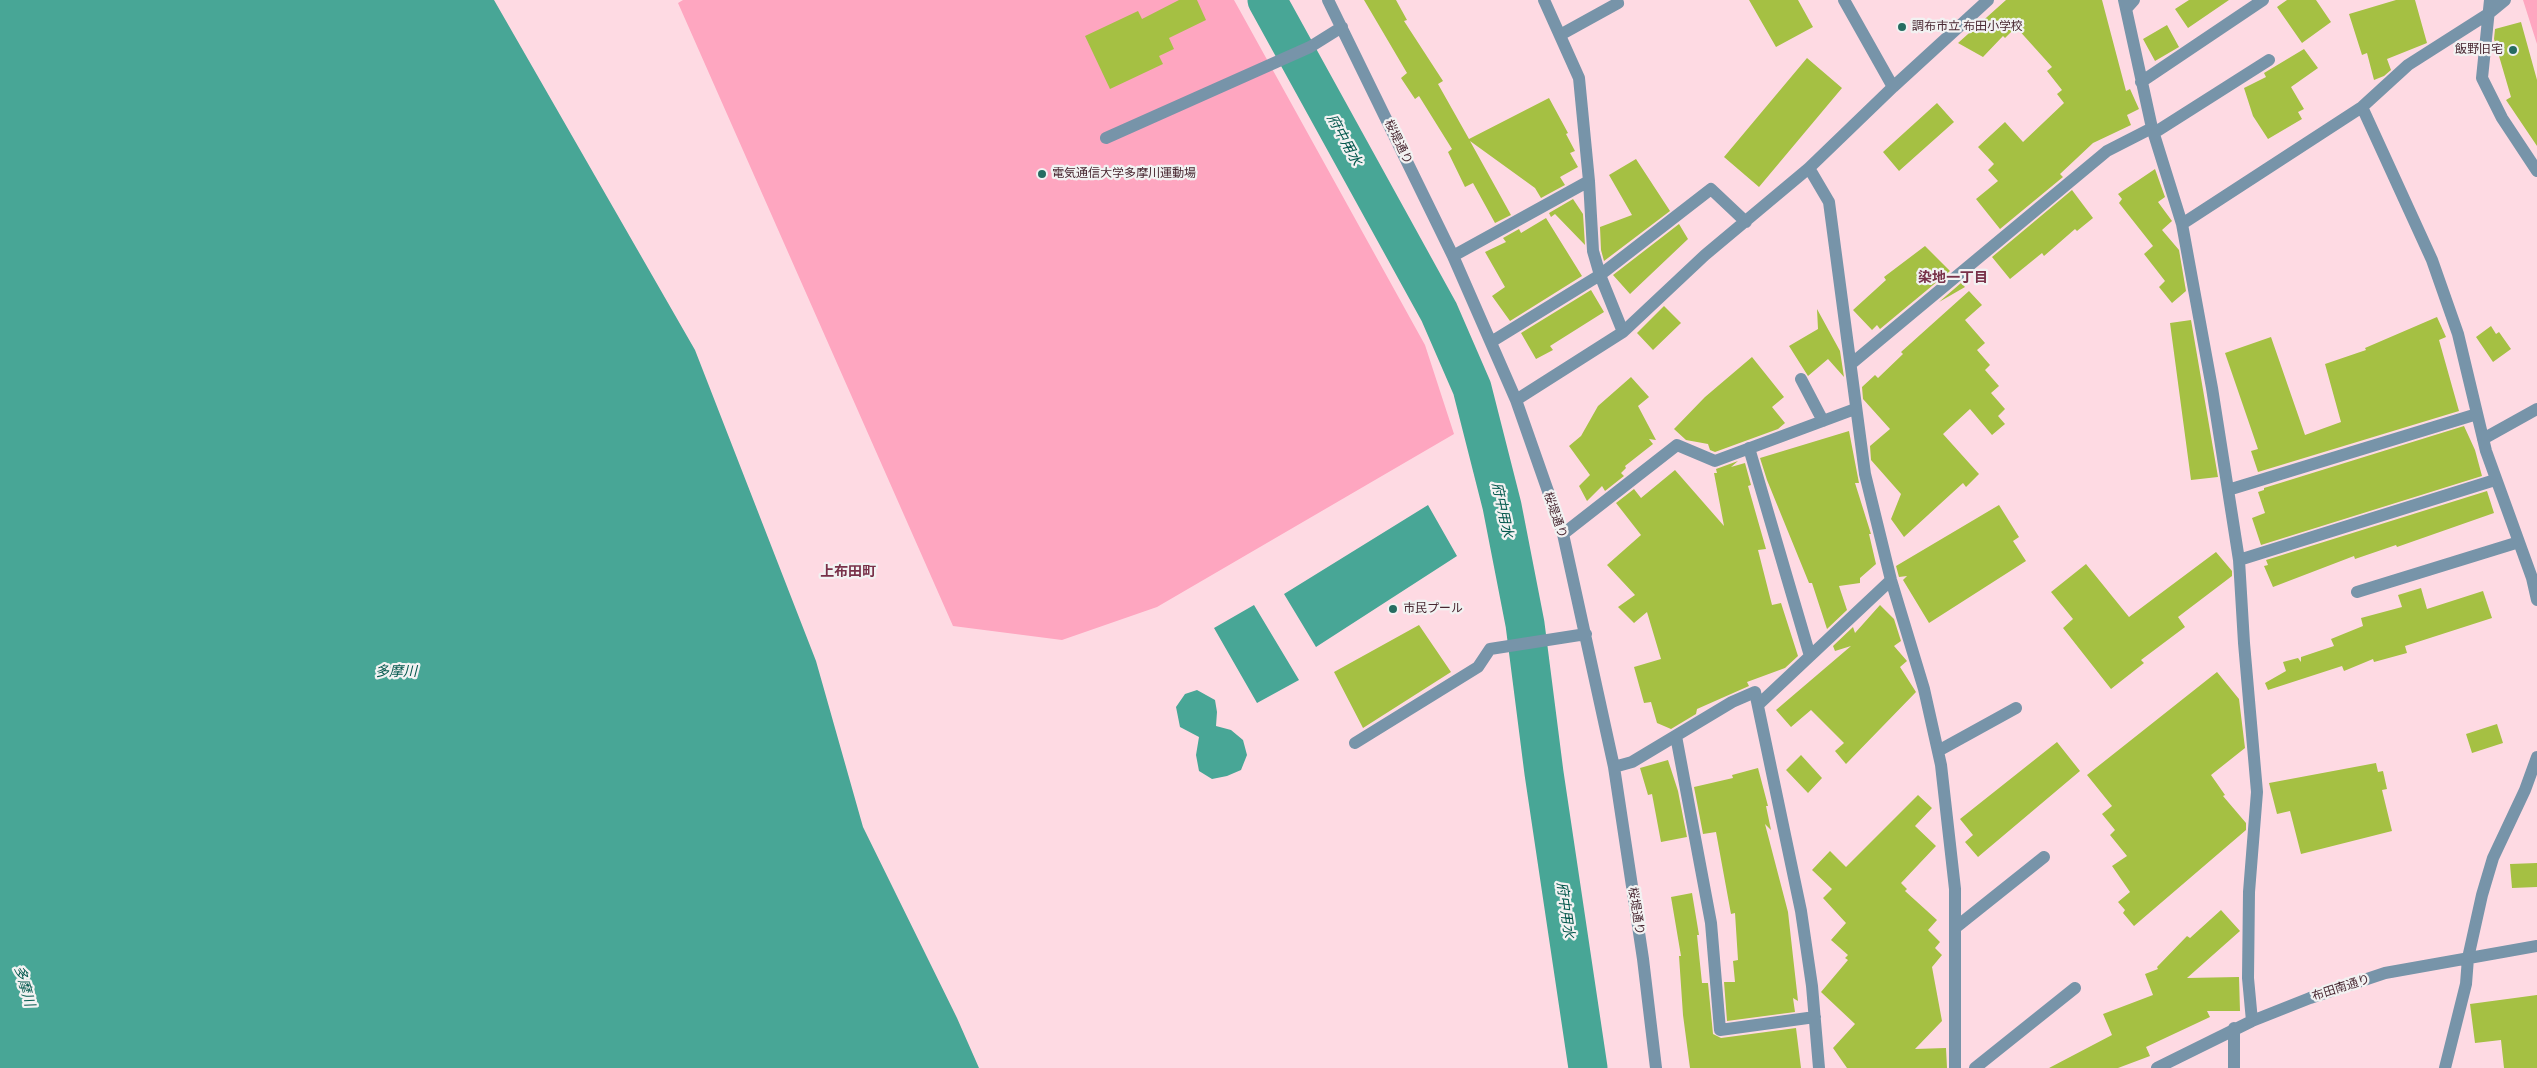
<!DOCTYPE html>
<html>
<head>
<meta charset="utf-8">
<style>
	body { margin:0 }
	canvas { display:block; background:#fedae3 }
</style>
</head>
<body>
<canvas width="2537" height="1068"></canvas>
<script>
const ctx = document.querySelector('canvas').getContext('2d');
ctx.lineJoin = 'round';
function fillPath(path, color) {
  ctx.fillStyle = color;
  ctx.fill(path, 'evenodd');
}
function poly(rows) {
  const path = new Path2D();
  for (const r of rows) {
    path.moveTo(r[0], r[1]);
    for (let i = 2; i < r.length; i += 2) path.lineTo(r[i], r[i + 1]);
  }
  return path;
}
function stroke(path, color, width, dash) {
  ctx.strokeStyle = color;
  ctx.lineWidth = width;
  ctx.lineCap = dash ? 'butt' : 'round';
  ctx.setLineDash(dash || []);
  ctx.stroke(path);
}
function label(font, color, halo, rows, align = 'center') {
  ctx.font = font + ' "Open Sans","Noto Sans JP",sans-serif';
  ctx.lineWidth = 4.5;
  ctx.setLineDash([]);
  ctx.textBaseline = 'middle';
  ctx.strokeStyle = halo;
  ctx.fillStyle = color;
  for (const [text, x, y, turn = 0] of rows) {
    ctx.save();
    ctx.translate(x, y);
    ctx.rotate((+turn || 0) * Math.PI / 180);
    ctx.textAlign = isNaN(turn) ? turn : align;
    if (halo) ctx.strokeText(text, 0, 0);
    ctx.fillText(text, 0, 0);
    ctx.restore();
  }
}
const green = poly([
	[683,0,1234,0,1425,345,1454,434,1157,607,1062,640,953,626,678,3],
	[2523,0,2537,0,2537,44,2536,41]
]);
const water = poly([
	[0,0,494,0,695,350,816,661,863,827,957,1018,979,1068,0,1068],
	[1428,505,1457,556,1316,647,1284,594],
	[1254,605,1299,680,1257,703,1214,628],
	[1197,690,1215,700,1217,712,1216,726,1231,730,1243,740,1247,755,1241,770,1227,776,1212,779,1199,771,1196,755,1199,737,1180,727,1176,707,1185,694]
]);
const river = poly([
	[1267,0,1439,312,1472,388,1502,506,1525,624,1544,773,1588,1068]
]);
const building = poly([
	[1179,0,1197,0,1206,20,1169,38,1174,49,1159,56,1163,64,1110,89,1085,36,1138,11,1142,19],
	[1364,0,1396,0,1407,20,1404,21,1443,81,1438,84,1469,139,1549,98,1568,133,1566,134,1575,151,1570,153,1578,167,1560,177,1565,185,1541,198,1535,188,1470,141,1511,215,1495,223,1473,183,1465,187,1448,152,1452,149,1419,96,1415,99,1401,78,1407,73],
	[1749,0,1798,0,1813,27,1776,47],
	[2006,0,2102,0,2126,91,2130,89,2139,109,2127,115,2131,125,2093,143,2060,174,2063,177,2000,229,1976,199,1998,181,1988,170,1994,164,1978,147,2005,122,2023,142,2064,103,2057,94,2062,90,2047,71,2052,67,2016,27,2005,38,2003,36,1983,57,1958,43],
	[2189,0,2229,0,2188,28,2175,9],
	[2287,0,2316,0,2331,22,2302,43,2277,7],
	[2396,0,2415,0,2427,43,2387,59,2391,70,2384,76,2374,80,2367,53,2362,55,2349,14],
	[2521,22,2537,80,2537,146,2506,100,2511,97,2494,39,2495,29],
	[2167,25,2179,47,2155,61,2143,39],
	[2304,49,2318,68,2291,87,2304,109,2298,112,2302,119,2268,139,2253,116,2244,88,2266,77,2264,73],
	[1807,58,1842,88,1759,187,1724,157],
	[1937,103,1954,122,1899,171,1883,152],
	[1636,159,1670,211,1604,261,1601,250,1600,227,1632,215,1609,175],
	[2155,169,2165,197,2158,202,2172,221,2162,230,2179,250,2186,291,2172,303,2159,287,2165,281,2144,254,2153,246,2119,203,2122,199,2118,194],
	[2072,190,2093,218,2077,231,2075,229,2044,256,2042,253,2010,279,1992,257],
	[1573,199,1583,214,1585,245,1555,214,1551,217,1549,213],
	[1546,218,1582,276,1510,321,1492,296,1505,287,1485,252,1506,242,1503,238,1519,229,1521,233],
	[1679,224,1688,239,1630,294,1613,275],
	[1925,246,1950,271,1880,329,1877,325,1872,330,1853,310,1886,280,1884,277],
	[1961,283,1965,287,1939,302],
	[1591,290,1604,312,1550,346,1553,350,1536,359,1521,333],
	[1969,291,1982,305,1965,320,1985,343,1977,350,1990,365,1985,370,1999,386,1991,393,2005,409,1998,416,2005,424,1992,435,1970,409,1943,434,1979,474,1966,487,1963,483,1904,537,1891,519,1901,494,1871,460,1870,446,1890,429,1863,399,1862,387,1875,375,1878,378,1903,354,1901,352],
	[1664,306,1681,323,1653,350,1637,333],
	[1817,309,1840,351,1844,377,1828,359,1808,376,1789,346,1818,329],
	[2437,317,2446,337,2439,340,2459,411,2258,472,2251,451,2258,449,2225,353,2271,337,2305,435,2341,422,2325,364,2366,350,2365,348],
	[2191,320,2218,477,2191,480,2170,323],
	[2491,326,2496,334,2499,332,2511,349,2493,362,2476,337],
	[1752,357,1784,397,1772,407,1785,423,1778,429,1715,452,1710,450,1708,444,1686,440,1674,429,1705,397],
	[1631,377,1649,397,1638,406,1656,440,1649,439,1653,444,1625,466,1626,468,1621,473,1624,476,1605,491,1602,486,1587,501,1579,486,1590,475,1569,446,1581,436,1598,406],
	[2464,426,2475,450,2482,476,2261,545,2252,518,2265,513,2258,492,2264,490,2264,488],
	[1849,431,1859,483,1855,483,1871,534,1869,534,1876,564,1860,578,1860,583,1839,586,1847,610,1827,629,1812,583,1809,583,1767,480,1760,458],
	[1738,461,1731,467,1745,463,1751,485,1748,486,1766,549,1758,550,1772,605,1781,603,1798,656,1785,668,1747,682,1749,686,1697,709,1696,714,1671,729,1657,723,1651,702,1644,703,1634,667,1661,659,1647,612,1634,623,1618,607,1635,595,1607,565,1641,535,1616,503,1634,489,1641,498,1675,470,1724,526,1714,473,1717,473,1716,469],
	[2487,491,2494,513,2397,547,2396,545,2355,559,2354,556,2273,587,2264,566,2268,565,2266,560],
	[1999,505,2019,537,2013,541,2026,561,1929,623,1903,580,1907,576,1899,577,1896,566],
	[2216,552,2232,571,2232,576,2178,617,2185,627,2141,660,2144,663,2111,689,2063,628,2073,619,2051,592,2086,564,2129,617],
	[2421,588,2427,609,2483,591,2492,618,2405,646,2407,653,2374,662,2373,659,2344,671,2342,666,2268,690,2265,683,2286,671,2283,662,2298,658,2301,662,2301,657,2334,646,2331,639,2363,626,2361,618,2402,607,2398,595],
	[1880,605,1894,619,1901,641,1894,646,1907,661,1900,667,1916,692,1846,764,1835,751,1844,743,1811,710,1791,727,1776,710,1851,646,1835,651,1833,646,1853,627,1855,633],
	[1419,625,1451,672,1363,728,1334,672],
	[2217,672,2239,699,2245,748,2211,775,2225,795,2223,796,2246,823,2246,830,2134,926,2123,913,2125,910,2118,902,2130,892,2112,866,2127,856,2110,835,2115,830,2102,814,2112,806,2087,775],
	[2497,724,2503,743,2472,753,2466,734],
	[2057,742,2080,771,1978,857,1965,842,1973,835,1960,819],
	[1801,755,1822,778,1808,793,1786,770],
	[1668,760,1678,791,1687,837,1661,842,1652,794,1648,795,1640,768],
	[2376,763,2378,772,2383,771,2387,789,2382,790,2392,831,2301,854,2290,811,2277,814,2269,783],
	[1758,768,1768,806,1766,806,1771,830,1765,824,1788,912,1798,1001,1793,998,1795,1012,1727,1021,1724,982,1735,982,1733,961,1738,960,1735,913,1731,914,1716,832,1703,834,1694,787,1733,778,1732,775],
	[1918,795,1932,808,1915,826,1936,846,1901,883,1907,889,1905,891,1937,920,1928,930,1940,942,1935,948,1942,955,1932,967,1942,1021,1915,1049,1946,1048,1947,1068,1847,1068,1833,1048,1855,1024,1821,992,1848,960,1845,958,1848,955,1831,940,1846,923,1823,898,1832,889,1812,870,1830,851,1846,867],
	[2537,863,2537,887,2512,888,2510,864],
	[1692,893,1699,935,1697,935,1702,983,1708,983,1713,1034,1721,1038,1796,1028,1801,1068,1690,1068,1683,1015,1679,956,1681,956,1671,897],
	[2221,910,2240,931,2187,978,2239,977,2240,1011,2207,1011,2210,1017,2146,1047,2150,1056,2118,1068,2049,1068,2112,1035,2103,1014,2153,995,2145,974,2158,969,2157,967,2187,936,2190,938],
	[2537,995,2537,1068,2504,1068,2501,1040,2475,1043,2470,1004]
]);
const minor = poly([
	[1328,0,1453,256,1516,400,1563,534,1614,767,1643,959,1656,1068],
	[1544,0,1579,78,1589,181,1593,251,1600,275,1623,332],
	[1844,0,1893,87],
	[2124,0,2126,9,2134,0],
	[2490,0,2482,78,2502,118,2537,171],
	[2126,9,2152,128,2182,224,2212,388,2239,560,2244,643,2257,792,2249,892,2248,978,2252,1021],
	[1560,35,1618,3,1617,0],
	[2141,82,2263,0],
	[2362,107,2432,260,2458,334,2486,451,2532,578,2537,600],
	[2154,133,2269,60],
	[1106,138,1310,47,1342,27],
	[1809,168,1829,202,1865,474,1891,580,1924,689,1941,765,1955,889,1955,1068],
	[2182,224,2362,107,2408,65,2488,14,2505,0],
	[1453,256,1589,181],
	[1491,342,1600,275,1711,189,1746,222],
	[1851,364,2107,151,2152,128],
	[1801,379,1823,421],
	[1516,400,1623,332,1705,255,1809,168,1893,87,1988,0],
	[2483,439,2537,409],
	[1749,448,1810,656],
	[2228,490,2477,414],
	[1563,534,1677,445,1715,461,1855,409],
	[2239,560,2495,480],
	[2357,592,2519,542],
	[1758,705,1891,580],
	[1676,736,1711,923,1720,1030,1815,1017],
	[1355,743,1478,667,1490,649,1586,634],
	[1938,751,2016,708],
	[1614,767,1632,762,1732,702,1755,692,1801,911,1812,986,1819,1068],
	[1955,928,2044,857],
	[2234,1028,2234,1068],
	[1975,1068,2075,988],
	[2157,1068,2252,1021,2310,998,2385,973,2537,946],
	[2445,1068,2466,984,2468,958,2482,895,2493,858,2525,790,2537,757]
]);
const markers = [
	[1902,27,5,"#266c61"],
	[2513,50,5,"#266c61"],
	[1042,174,5,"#266c61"],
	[1393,609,5,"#266c61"]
];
const poiNames = [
	["調布市立 布田小学校",1912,27],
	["飯野旧宅",2503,50,"right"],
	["電気通信大学多摩川運動場",1052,174],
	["市民プール",1403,609]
];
const streetNames = [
	["桜堤通り",1398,142,64],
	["桜堤通り",1555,515,71],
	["桜堤通り",1636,911,81],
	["布田南通り",2341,988,-18]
];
const waterNames = [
	["府中用水",1344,140,61],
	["府中用水",1502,510,78],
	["多摩川",396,672],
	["府中用水",1565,910,82],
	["多摩川",24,986,74]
];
const neighbourhoodNames = [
	["染地一丁目",1953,278],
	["上布田町",848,572]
];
fillPath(green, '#fea6c0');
fillPath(water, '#48a696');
stroke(river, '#48a696', 39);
fillPath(building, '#a5c043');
stroke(minor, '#7794a9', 12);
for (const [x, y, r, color] of markers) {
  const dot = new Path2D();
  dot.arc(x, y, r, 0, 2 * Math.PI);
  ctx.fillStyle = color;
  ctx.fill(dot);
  stroke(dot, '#f2f2f2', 2);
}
label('12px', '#482731', '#f2f2f2', poiNames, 'left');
label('12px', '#482731', '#f2f2f2', streetNames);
label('italic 14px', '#03584d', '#f2f2f2', waterNames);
label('bold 14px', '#783149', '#f2f2f2', neighbourhoodNames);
</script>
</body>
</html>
